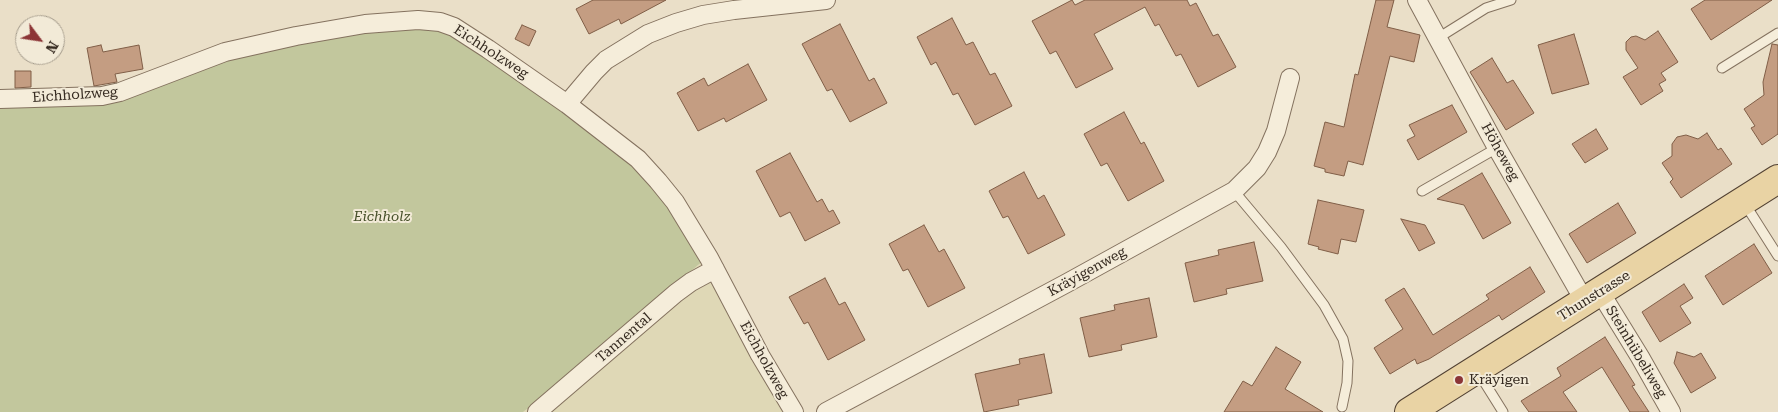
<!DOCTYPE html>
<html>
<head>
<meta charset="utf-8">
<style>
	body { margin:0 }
	#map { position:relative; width:1778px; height:412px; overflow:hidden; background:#eadfc8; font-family:"Roboto Serif",serif }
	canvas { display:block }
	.north { position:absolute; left:15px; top:15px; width:50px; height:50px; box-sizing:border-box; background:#f2ead7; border:1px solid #a79e8e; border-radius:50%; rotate:121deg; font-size:14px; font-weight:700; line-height:20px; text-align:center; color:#362b21 }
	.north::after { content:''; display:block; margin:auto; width:18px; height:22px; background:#8c3536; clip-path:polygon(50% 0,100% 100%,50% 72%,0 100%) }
</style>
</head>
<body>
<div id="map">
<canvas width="1778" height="412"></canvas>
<div class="north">N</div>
</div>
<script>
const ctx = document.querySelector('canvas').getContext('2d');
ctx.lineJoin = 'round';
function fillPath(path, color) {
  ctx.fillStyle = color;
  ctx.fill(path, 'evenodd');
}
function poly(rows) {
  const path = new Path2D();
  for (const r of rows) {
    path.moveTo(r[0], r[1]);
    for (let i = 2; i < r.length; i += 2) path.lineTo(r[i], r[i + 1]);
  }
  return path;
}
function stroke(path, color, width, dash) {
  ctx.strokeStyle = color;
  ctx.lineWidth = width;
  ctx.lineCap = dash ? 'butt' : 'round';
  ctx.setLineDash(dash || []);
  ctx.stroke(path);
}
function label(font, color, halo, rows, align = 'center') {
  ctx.font = font + ' "Roboto Serif",serif';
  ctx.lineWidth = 4;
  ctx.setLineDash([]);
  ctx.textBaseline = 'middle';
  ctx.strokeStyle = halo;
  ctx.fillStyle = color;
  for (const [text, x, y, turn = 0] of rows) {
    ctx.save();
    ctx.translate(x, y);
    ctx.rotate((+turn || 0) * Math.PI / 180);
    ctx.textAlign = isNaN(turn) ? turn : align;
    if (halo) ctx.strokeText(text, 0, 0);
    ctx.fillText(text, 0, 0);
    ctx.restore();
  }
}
const farmland = poly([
	[704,260,785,412,523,412,543,397]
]);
const green = poly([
	[429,23,464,36,660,186,704,260,543,397,523,412,0,412,0,95,117,92,267,43]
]);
const building = poly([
	[593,0,666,0,621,24,619,19,589,34,576,9,593,0],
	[1072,0,1075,5,1085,0,1187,0,1190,6,1196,3,1213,36,1218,34,1236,67,1198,87,1181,54,1176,56,1159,24,1155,26,1145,7,1094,34,1113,69,1076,88,1056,51,1050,54,1032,21,1072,0],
	[1376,0,1394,0,1387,27,1420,35,1414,62,1390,56,1363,165,1348,161,1344,176,1325,172,1325,169,1314,166,1325,122,1344,127,1355,74,1358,75,1376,0],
	[1705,0,1772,0,1711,40,1691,9,1705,0],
	[952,18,966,45,973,42,990,75,995,73,1012,106,975,125,958,93,953,95,936,62,931,65,917,37,952,18],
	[840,24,869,81,874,78,887,103,850,122,832,89,827,91,802,44,840,24],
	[522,25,536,31,529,46,515,39,522,25],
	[1658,31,1678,62,1661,73,1666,80,1659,84,1663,91,1641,105,1623,77,1638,68,1626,50,1626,42,1631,37,1636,36,1645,40,1658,31],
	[1574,34,1589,84,1552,94,1538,45,1574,34],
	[1772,44,1778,45,1778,134,1762,145,1751,128,1755,126,1744,109,1764,95,1763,82,1772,44],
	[101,45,103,52,139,45,143,69,115,74,117,82,94,86,87,48,101,45],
	[1492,58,1507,83,1513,80,1534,113,1506,130,1470,72,1492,58],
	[748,64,767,100,726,122,724,118,698,131,677,93,704,78,708,86,748,64],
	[15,71,31,71,31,87,15,88,15,71],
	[1452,105,1467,132,1418,160,1407,140,1415,136,1409,125,1452,105],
	[1124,112,1141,144,1144,142,1164,181,1128,201,1107,163,1101,166,1084,134,1124,112],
	[1596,129,1608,149,1585,163,1572,144,1596,129],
	[1707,133,1718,150,1721,148,1732,164,1681,198,1670,182,1673,179,1662,163,1672,156,1672,144,1677,137,1686,135,1698,139,1707,133],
	[790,153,817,202,822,199,829,212,833,210,840,223,805,241,790,212,780,217,756,171,790,153],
	[1024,172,1038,199,1044,195,1065,235,1028,254,1008,216,1003,218,989,191,1024,172],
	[1482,173,1511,223,1483,239,1464,205,1437,199,1482,173],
	[1318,200,1364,210,1356,242,1341,239,1338,254,1318,249,1319,247,1308,244,1318,200],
	[1618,203,1636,233,1587,263,1569,234,1618,203],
	[1401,219,1425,225,1435,243,1419,251,1401,219],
	[924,225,939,252,944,249,965,288,928,307,908,269,903,271,889,244,924,225],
	[1254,242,1263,281,1226,289,1227,294,1194,302,1185,263,1219,255,1218,250,1254,242],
	[1754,244,1772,273,1723,305,1705,276,1754,244],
	[1530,267,1545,292,1502,320,1499,315,1429,359,1417,364,1415,359,1390,374,1374,348,1403,329,1385,300,1404,288,1433,335,1489,299,1486,295,1530,267],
	[825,278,839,305,845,302,865,340,828,360,808,322,804,324,789,297,825,278],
	[1684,284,1693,298,1680,306,1691,323,1660,342,1642,312,1684,284],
	[1149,298,1157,337,1121,345,1122,350,1089,357,1080,318,1115,310,1114,305,1149,298],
	[1605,337,1635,385,1632,386,1649,412,1630,412,1602,367,1563,392,1577,412,1529,412,1521,401,1561,376,1557,368,1605,337],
	[1276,347,1301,362,1285,389,1323,412,1224,412,1243,381,1252,386,1276,347],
	[1677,352,1694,357,1701,353,1716,378,1691,393,1674,363,1677,352],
	[1044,354,1052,393,1018,400,1019,405,984,412,975,374,1020,364,1019,359,1044,354]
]);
const service = poly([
	[1438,38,1486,8,1511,0],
	[1722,68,1778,33],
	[1234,191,1281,247,1324,305,1343,339,1348,361,1347,383,1342,407],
	[1422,191,1497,148],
	[1745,204,1778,256],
	[1478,372,1503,412]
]);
const minor = poly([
	[1417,0,1497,148,1585,302],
	[0,99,102,96,120,92,225,52,296,36,365,24,418,20,440,22,454,27,488,49,567,104,638,159,658,181,675,202,709,258,760,355,794,412],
	[567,104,594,72,606,60,648,34,676,23,703,15,734,10,826,0],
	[1600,292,1640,357,1671,412],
	[537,412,676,293,691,282,715,269],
	[826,412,1067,283,1234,191,1257,168,1267,152,1276,131,1290,78]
]);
const primary = poly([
	[1409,412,1778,179]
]);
const markers = [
	[1459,380,5,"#8c3536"]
];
const streetNames = [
	["Eichholzweg",491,52,33],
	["Eichholzweg",75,95,-4],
	["Höheweg",1500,152,61],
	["Kräyigenweg",1087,272,-29],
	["Thunstrasse",1594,296,-32],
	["Tannental",624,338,-41],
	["Steinhübeliweg",1636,352,59],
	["Eichholzweg",764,360,61]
];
const parkNames = [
	["Eichholz",382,217]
];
const poiNames = [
	["Kräyigen",1469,380]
];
fillPath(farmland, '#dfd8b6');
fillPath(green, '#c2c79d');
fillPath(building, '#c49d82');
stroke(building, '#805e47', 1);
stroke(service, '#84725f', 11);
stroke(minor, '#84725f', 20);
stroke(primary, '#524132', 30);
stroke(service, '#f5edda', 9);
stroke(minor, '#f5edda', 18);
stroke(primary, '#e9d3a4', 28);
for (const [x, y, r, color] of markers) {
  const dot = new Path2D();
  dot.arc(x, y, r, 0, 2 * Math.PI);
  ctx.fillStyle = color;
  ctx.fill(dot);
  stroke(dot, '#f2ead7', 2);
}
label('14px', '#362b21', '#f2ead7', streetNames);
label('italic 14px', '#47502a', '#f2ead7', parkNames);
label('14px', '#362b21', '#f2ead7', poiNames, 'left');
</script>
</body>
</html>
